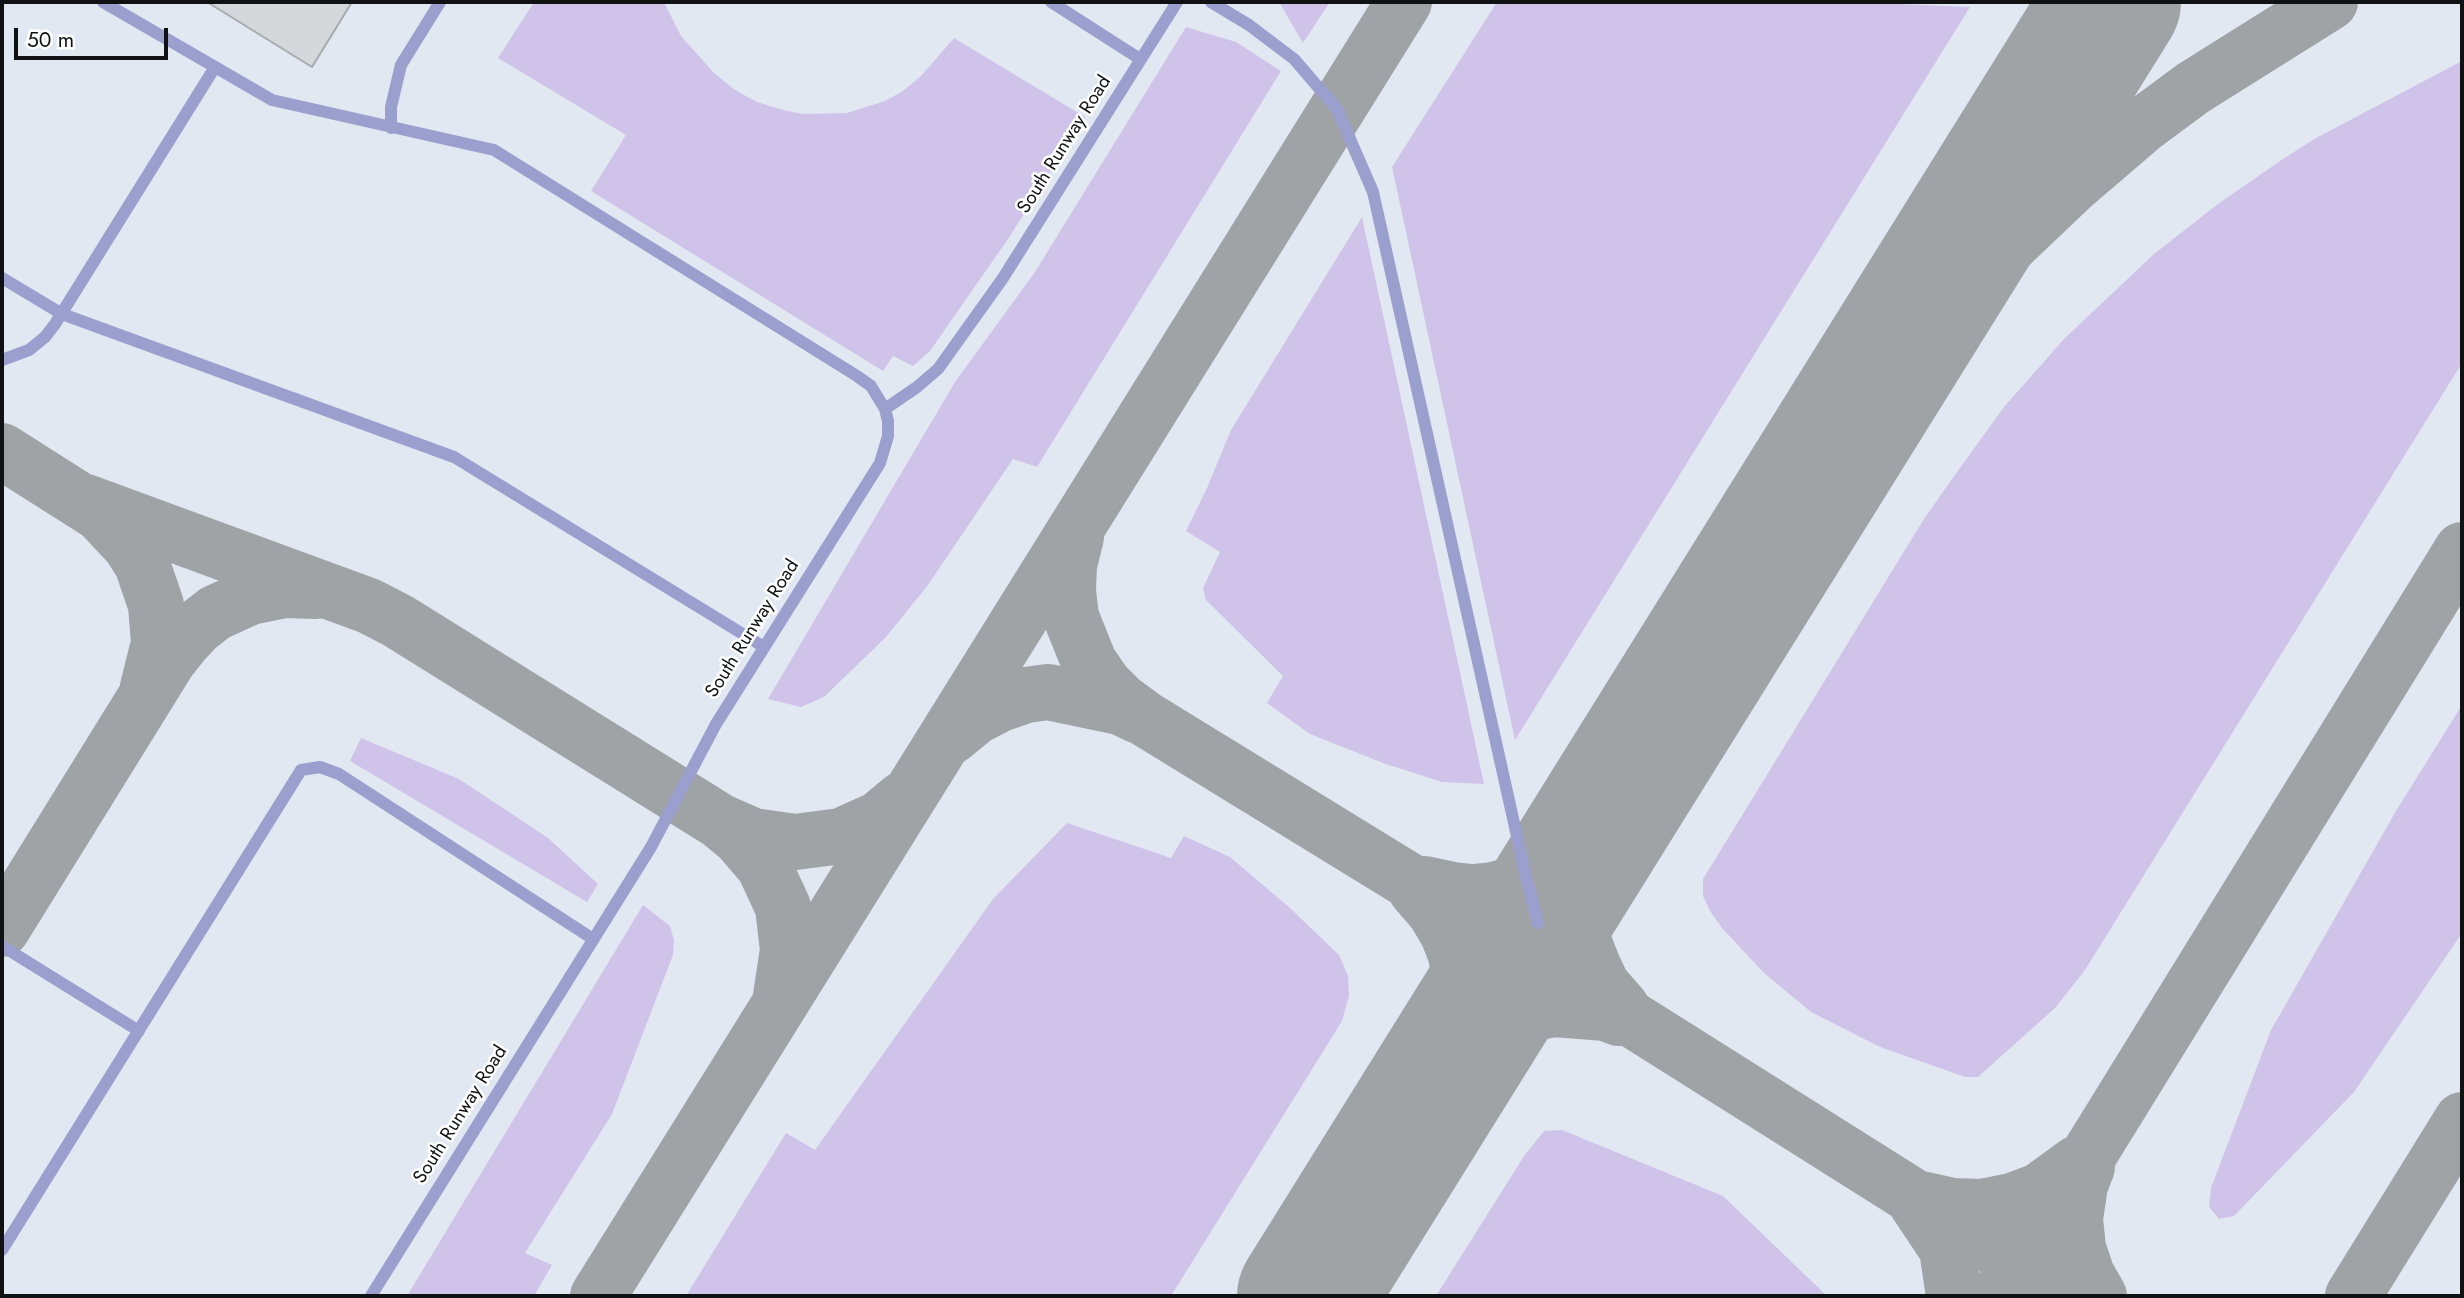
<!DOCTYPE html>
<html>
<head>
<meta charset="utf-8">
<style>
	body { margin:0 }
	#map { position:relative; width:2464px; height:1298px; overflow:hidden; background:#eff2f5; font-family:Jost,sans-serif }
	canvas { display:block }
	.frame { position:absolute; inset:0; border:4px solid #101112; pointer-events:none }
	.scale { position:absolute; left:14px; top:28px; width:154px; height:32px; box-sizing:border-box; border:4px solid #101112; border-top:0; padding-left:9px; font-size:21px; line-height:24px; white-space:nowrap; color:#101112; -webkit-text-stroke:5px #fff; paint-order:stroke }
</style>
</head>
<body>
<div id="map">
<canvas width="2464" height="1298"></canvas>
<div class="frame"></div>
<div class="scale">50 m</div>
</div>
<script>
const ctx = document.querySelector('canvas').getContext('2d');
ctx.lineJoin = 'round';
function fillPath(path, color) {
  ctx.fillStyle = color;
  ctx.fill(path, 'evenodd');
}
function poly(rows) {
  const path = new Path2D();
  for (const r of rows) {
    path.moveTo(r[0], r[1]);
    for (let i = 2; i < r.length; i += 2) path.lineTo(r[i], r[i + 1]);
  }
  return path;
}
function stroke(path, color, width, dash) {
  ctx.strokeStyle = color;
  ctx.lineWidth = width;
  ctx.lineCap = dash ? 'butt' : 'round';
  ctx.setLineDash(dash || []);
  ctx.stroke(path);
}
function label(font, color, halo, rows, align = 'center') {
  ctx.font = font + ' Jost,sans-serif';
  ctx.lineWidth = 5;
  ctx.setLineDash([]);
  ctx.textBaseline = 'middle';
  ctx.strokeStyle = halo;
  ctx.fillStyle = color;
  for (const [text, x, y, turn = 0] of rows) {
    ctx.save();
    ctx.translate(x, y);
    ctx.rotate((+turn || 0) * Math.PI / 180);
    ctx.textAlign = isNaN(turn) ? turn : align;
    if (halo) ctx.strokeText(text, 0, 0);
    ctx.fillText(text, 0, 0);
    ctx.restore();
  }
}
const built = poly([
	[2,2,2462,2,2462,1296,2,1296]
]);
const green = poly([
	[534,2,664,2,681,36,714,73,735,90,757,102,783,110,803,114,847,113,885,101,903,91,921,76,954,38,1085,117,1008,239,930,351,913,366,893,356,883,371,591,191,626,135,498,58],
	[1279,2,1330,2,1303,43],
	[1497,2,1854,2,1970,7,1515,740,1392,167],
	[1186,27,1236,42,1281,71,1037,467,1013,459,928,585,886,637,824,697,801,707,768,699,955,382,1035,272],
	[2462,61,2462,363,2085,970,2055,1008,1978,1077,1965,1077,1880,1047,1811,1012,1763,972,1722,928,1710,911,1703,896,1703,879,1924,519,1952,479,2004,407,2064,339,2154,254,2218,204,2283,159,2316,138],
	[1362,217,1484,784,1442,782,1383,763,1310,734,1267,703,1283,676,1206,600,1203,588,1220,552,1186,531,1207,488,1231,430],
	[2462,705,2462,933,2354,1092,2234,1216,2219,1219,2209,1207,2211,1188,2271,1030,2396,811],
	[361,738,459,779,548,838,598,884,587,902,350,761],
	[1067,823,1171,858,1184,836,1230,857,1290,908,1339,955,1348,976,1349,996,1342,1021,1171,1296,686,1296,786,1133,815,1150,993,899],
	[643,905,670,926,674,940,673,955,612,1114,525,1253,552,1265,534,1296,407,1296],
	[1562,1130,1723,1196,1827,1296,1436,1296,1524,1156,1544,1131]
]);
const taxiway = poly([
	[1855,414,1920,338,1992,262,2073,185,2143,125,2193,88,2330,2],
	[2,451,101,514,130,545,142,564,156,605,159,643,148,687],
	[83,501,369,606,398,621,721,822,753,836,795,842,841,836,879,819,903,799],
	[1076,537,1069,565,1068,591,1071,617,1089,662,1104,684,1121,701,1144,718,1522,950,2071,1296],
	[952,736,975,717,1000,704,1026,695,1048,692,1120,707,1139,716],
	[1602,821,1588,853,1580,888,1580,915,1584,943,1593,966,1602,985,1622,1008],
	[723,824,739,837,764,866,783,907,788,950,781,996],
	[1424,884,1452,890,1473,892,1493,890,1527,881,1555,865,1574,849,1606,815],
	[1416,890,1435,912,1448,934,1456,955,1459,973,1460,1000,1457,1025,1439,1080],
	[2,929,168,661,183,642,197,627,215,613,250,597,284,590,316,591],
	[1437,1086,1458,1055,1499,1025,1524,1015,1554,1009,1606,1013,1619,1018],
	[2087,1167,2080,1185,2075,1219,2078,1248,2087,1275,2099,1296],
	[1921,1199,1953,1206,1982,1207,2012,1201,2039,1191,2076,1164],
	[1915,1201,1947,1249,1954,1296],
	[1999,1294,2093,1148,2462,550],
	[598,1296,1404,2],
	[2353,1296,2462,1120]
]);
const runway = poly([
	[1306,1296,2112,2]
]);
const building = poly([
	[207,2,352,2,312,67,207,2]
]);
const lane = poly([
	[103,2,272,100,494,150,857,376,871,386,885,409],
	[1051,2,1140,59],
	[1211,2,1249,25,1294,59,1337,109,1373,192,1527,881,1538,923],
	[391,128,391,107,401,65,440,2],
	[2,278,62,314,454,457,764,647],
	[2,360,29,350,45,337,55,324,215,67],
	[2,946,139,1031],
	[2,1250,301,770,320,767,339,774,593,939],
	[371,1296,651,847,716,724,880,463,888,436,888,421,885,409,917,387,938,369,1003,278,1177,2]
]);
const streetNames = [
	["South Runway Road",1065,145,-58],
	["South Runway Road",753,629,-58],
	["South Runway Road",461,1115,-58]
];
fillPath(built, '#e2e8f2');
fillPath(green, '#d0c3ea');
stroke(taxiway, '#a0a3a6', 56);
stroke(runway, '#a0a3a6', 138);
fillPath(building, '#d4d8da');
stroke(building, '#a8abae', 2);
stroke(lane, '#9a9fce', 12);
label('19px', '#101112', '#fff', streetNames);
</script>
</body>
</html>
